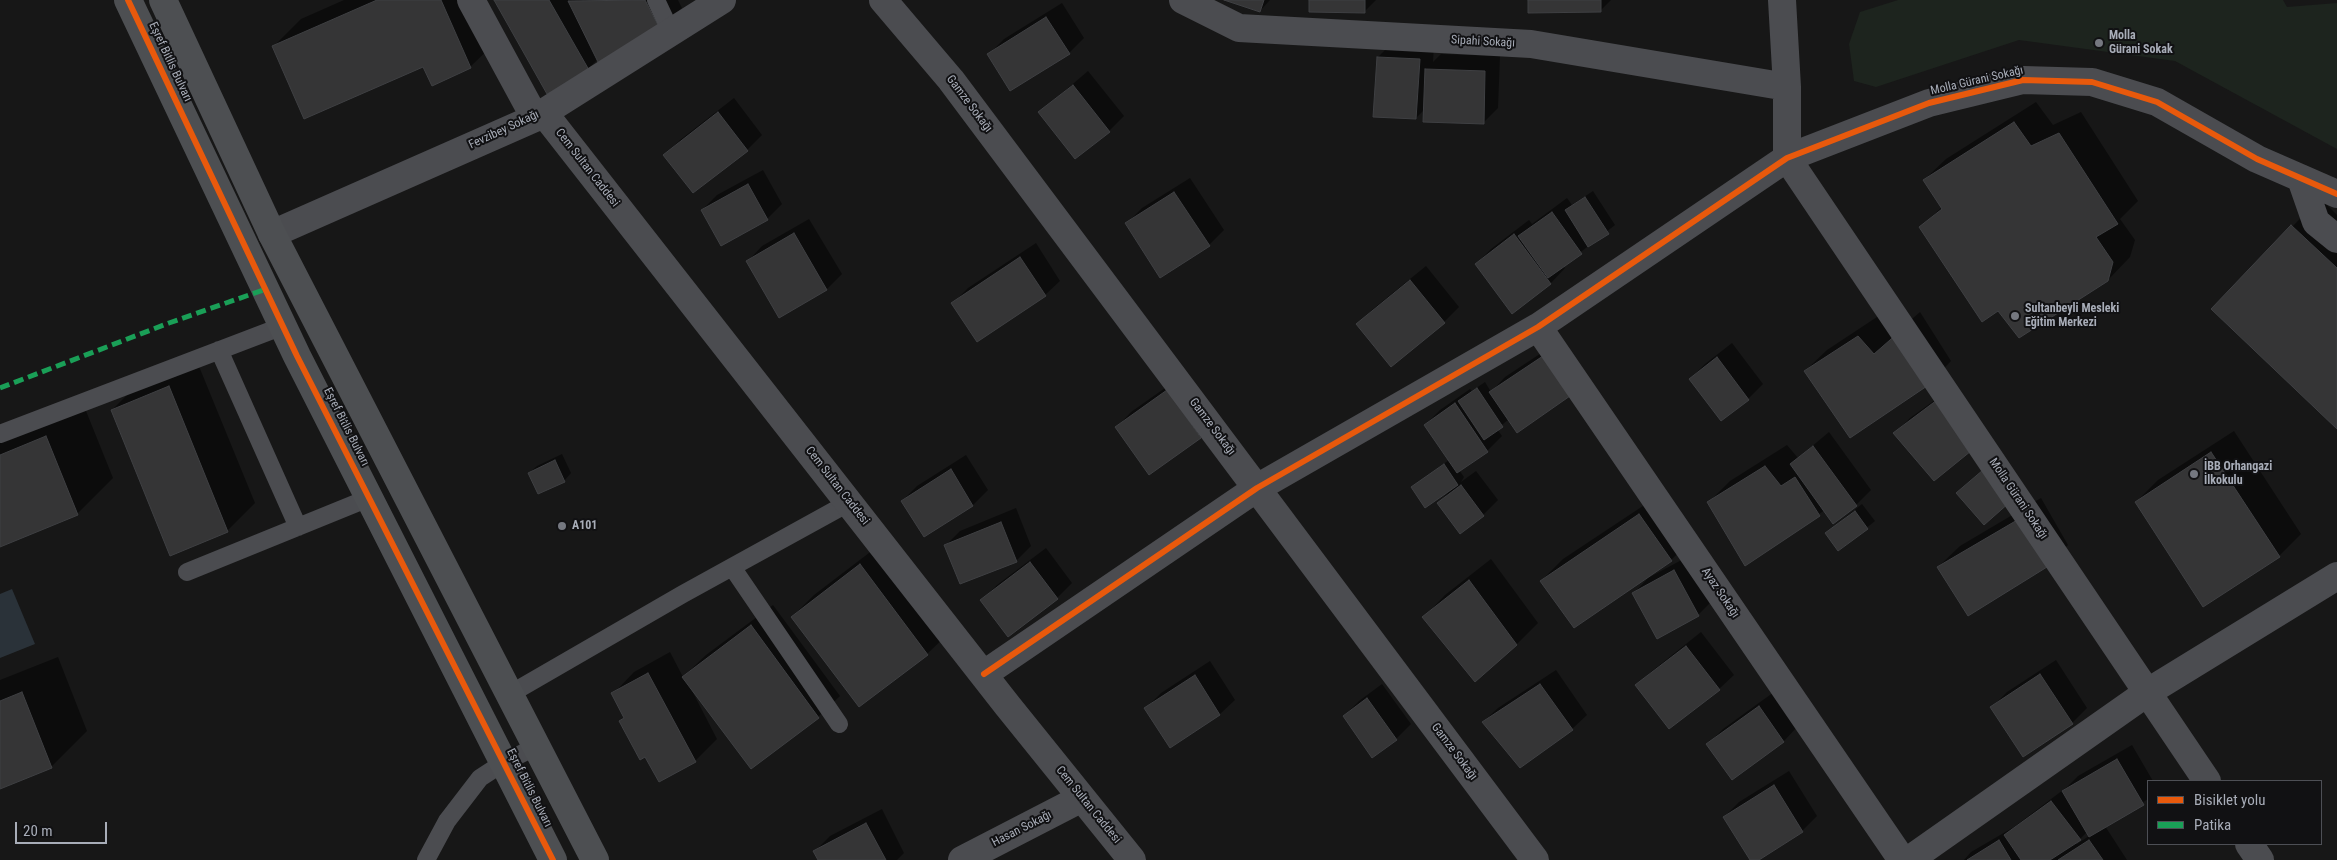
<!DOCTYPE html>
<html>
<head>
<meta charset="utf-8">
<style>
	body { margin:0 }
	#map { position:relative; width:2337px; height:860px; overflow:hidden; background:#171717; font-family:"Roboto Condensed",sans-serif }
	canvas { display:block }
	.legend { position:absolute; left:2147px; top:780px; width:175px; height:65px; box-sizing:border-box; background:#111113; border:1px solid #4d4f55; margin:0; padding:6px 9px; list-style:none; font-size:15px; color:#a8adb8 }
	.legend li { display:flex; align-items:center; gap:10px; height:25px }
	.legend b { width:25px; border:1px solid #4d4f55 }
	.scale { position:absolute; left:15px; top:822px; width:92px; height:22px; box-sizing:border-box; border:2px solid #a8adb8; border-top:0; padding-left:6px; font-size:15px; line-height:18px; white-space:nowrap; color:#a8adb8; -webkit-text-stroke:4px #111113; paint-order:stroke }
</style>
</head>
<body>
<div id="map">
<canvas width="2337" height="860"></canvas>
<ul class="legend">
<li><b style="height:6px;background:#e8590c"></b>Bisiklet yolu</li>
<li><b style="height:6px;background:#1a9f57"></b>Patika</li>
</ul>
<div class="scale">20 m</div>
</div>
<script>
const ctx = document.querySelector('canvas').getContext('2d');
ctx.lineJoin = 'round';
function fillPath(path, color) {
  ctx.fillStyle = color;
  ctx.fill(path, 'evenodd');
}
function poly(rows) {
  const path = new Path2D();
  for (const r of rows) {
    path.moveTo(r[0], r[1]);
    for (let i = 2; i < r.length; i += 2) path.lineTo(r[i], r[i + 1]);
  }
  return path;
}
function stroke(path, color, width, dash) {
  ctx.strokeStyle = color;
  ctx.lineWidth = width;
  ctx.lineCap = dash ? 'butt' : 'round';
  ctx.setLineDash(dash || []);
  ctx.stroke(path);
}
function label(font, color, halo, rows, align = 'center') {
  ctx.font = font + ' "Roboto Condensed",sans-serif';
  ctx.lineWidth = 4;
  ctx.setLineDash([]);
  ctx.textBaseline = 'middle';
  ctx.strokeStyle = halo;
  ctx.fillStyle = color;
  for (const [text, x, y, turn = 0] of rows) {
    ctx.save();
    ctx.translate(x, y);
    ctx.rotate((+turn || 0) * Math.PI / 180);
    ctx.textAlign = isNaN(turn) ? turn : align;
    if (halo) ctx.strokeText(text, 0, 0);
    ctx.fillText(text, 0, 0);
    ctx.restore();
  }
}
const green = poly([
	[1898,0,2283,0,2287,7,2337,3,2337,149,2175,61,2019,40,1876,87,1854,81,1849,44,1860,12]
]);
const water = poly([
	[12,589,35,644,0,658,0,594]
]);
const shadow = poly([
	[344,0,480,0,498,40,470,67,424,65,274,46,301,19],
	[496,0,678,0,682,8,660,30,598,59,588,69],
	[1228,0,1270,0,1260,11],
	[1311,0,1376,0,1364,12],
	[1530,0,1611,0,1600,11],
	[1062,3,1084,38,1069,53,989,54,1004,39],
	[1393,42,1434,45,1433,62,1441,54,1500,56,1498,108,1483,123,1425,109,1416,118,1378,57],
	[1088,71,1124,116,1109,131,1040,112],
	[734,98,762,135,747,150,693,191,665,155,680,140],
	[2036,102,2053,125,2081,112,2138,201,2120,219,2135,240,2130,257,2108,280,1999,309,1921,227,1942,207,1924,180,1946,159],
	[763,170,782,204,767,219,702,210,717,195],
	[1190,178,1224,230,1209,245,1127,223,1142,208],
	[1593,191,1615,225,1563,266,1565,268,1551,283,1513,312,1476,264,1491,249,1529,220,1532,224,1567,198,1572,205],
	[2320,198,2337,215,2337,427,2213,309],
	[809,219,842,274,827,289,779,316,748,261,762,246],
	[1036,243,1060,281,1045,295,953,303,968,288],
	[1426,266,1459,307,1444,322,1358,324,1373,309],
	[1920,312,1951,361,1930,383,1805,371,1827,350,1880,315,1896,333],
	[1558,342,1509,419,1497,429,1502,436,1487,451,1459,470,1464,477,1461,482,1476,471,1498,500,1483,515,1439,503,1452,488,1412,487,1449,460,1425,425,1440,410,1470,389,1472,391,1485,382,1491,392,1505,377],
	[1732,343,1763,384,1748,399,1721,419,1690,379,1705,364],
	[196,359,255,503,227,531,112,410,140,382],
	[1182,376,1215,422,1200,437,1117,427,1131,412],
	[1953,387,1986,436,1895,433,1910,418],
	[82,401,113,478,77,514,0,546,0,435],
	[2234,431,2301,534,2279,556,2203,605,2136,502,2158,480],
	[1829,432,1871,490,1856,505,1825,510,1745,564,1708,503,1730,481,1787,445,1798,458],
	[562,454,571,473,564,481,529,473,537,466],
	[966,455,988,490,973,505,924,535,902,501,917,486],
	[1661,494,1693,539,1671,560,1541,581,1563,559],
	[2041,498,2068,545,2046,566,1938,567,1960,546],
	[1862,504,1875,521,1839,550,1826,533],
	[1016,508,1031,546,1016,561,945,546,960,531],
	[882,543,949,633,927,654,792,617,814,595],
	[1046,548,1072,583,1057,598,1008,635,982,600,997,585],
	[1689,556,1713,600,1698,615,1657,637,1634,593,1648,578],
	[1491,559,1538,623,1516,645,1424,617,1445,595],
	[773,605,840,696,818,717,688,683,717,739,695,761,646,756,620,721,625,716,613,694,634,672,670,652,683,677,706,655],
	[1701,632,1734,675,1719,689,1637,685,1652,671],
	[58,657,87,731,51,767,0,787,0,680],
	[2056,660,2087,708,2072,723,1992,707,2007,692],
	[1210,661,1235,700,1220,714,1170,746,1146,708,1161,693],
	[1556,670,1587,715,1572,729,1483,722,1498,708],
	[1382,684,1411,724,1396,739,1344,716,1359,701],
	[1774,692,1798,726,1784,741,1708,744,1723,729],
	[2132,745,2153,781,2148,781,2148,799,2105,826,2127,860,1964,860,1971,852,2014,827,2067,787,2078,776],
	[2087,832,2089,836,2077,844,2076,843],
	[1789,771,1817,816,1802,831,1756,860,1751,860,1724,817,1739,802],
	[882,809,904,853,897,860,819,860,815,851,830,836]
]);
const building = poly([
	[377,0,441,0,471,68,432,86,423,67,304,119,272,46,377,0],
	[494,0,549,0,589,70,547,94,494,0],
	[645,0,661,31,598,62,568,1,645,0],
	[1224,0,1264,0,1260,12,1224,0],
	[1309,0,1365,0,1365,13,1309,12,1309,0],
	[1528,0,1601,0,1601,12,1528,13,1528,0],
	[1046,17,1070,54,1010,91,987,54,1046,17],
	[1377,57,1420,59,1416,119,1373,117,1377,57],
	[1425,69,1485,71,1484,124,1423,122,1425,69],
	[1073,85,1110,132,1075,159,1038,112,1073,85],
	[718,112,748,151,693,193,663,155,718,112],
	[2014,122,2031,146,2059,133,2118,224,2096,237,2113,262,2108,281,2019,338,1998,311,1982,322,1919,227,1942,209,1923,180,2014,122],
	[748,184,768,220,721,246,701,210,748,184],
	[1174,192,1210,246,1160,278,1125,223,1174,192],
	[1585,197,1609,234,1588,247,1565,210,1585,197],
	[1552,212,1582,254,1548,278,1518,236,1552,212],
	[2291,225,2337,268,2337,429,2211,309,2291,225],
	[794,233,827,290,779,318,746,261,794,233],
	[1514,234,1551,284,1512,314,1475,264,1514,234],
	[1020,257,1046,296,977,342,951,303,1020,257],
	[1410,280,1445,323,1391,367,1356,324,1410,280],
	[1898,333,1930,384,1850,438,1804,371,1858,336,1874,354,1898,333],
	[1543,356,1570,396,1517,433,1489,392,1543,356],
	[1717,357,1749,400,1721,421,1689,379,1717,357],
	[169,386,228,532,170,556,111,410,169,386],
	[1477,388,1503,427,1484,440,1458,401,1477,388],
	[1167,390,1201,438,1149,475,1115,427,1167,390],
	[1937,400,1971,451,1934,481,1893,433,1937,400],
	[1455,403,1488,452,1457,473,1424,425,1455,403],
	[46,436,78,515,0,547,0,455,46,436],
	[1813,446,1857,506,1833,524,1790,464,1813,446],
	[2211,452,2280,557,2203,607,2135,502,2211,452],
	[555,460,565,482,538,494,528,473,555,460],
	[1444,464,1458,485,1425,508,1411,487,1444,464],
	[1765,466,1781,486,1795,477,1820,516,1745,566,1707,502,1765,466],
	[951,469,973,506,924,537,901,501,951,469],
	[1983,470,2010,502,1984,525,1956,493,1983,470],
	[1461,485,1484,516,1460,534,1437,503,1461,485],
	[1855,511,1868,529,1838,551,1825,533,1855,511],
	[1639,514,1672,561,1574,628,1540,581,1639,514],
	[2019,519,2047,567,1968,616,1937,567,2019,519],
	[1001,522,1017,562,960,584,944,545,1001,522],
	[1030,562,1058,599,1008,637,980,600,1030,562],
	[860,564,928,655,859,707,791,617,860,564],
	[1674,570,1699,616,1657,639,1632,593,1674,570],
	[1469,580,1517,645,1475,682,1422,617,1469,580],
	[751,625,819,718,751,769,682,677,751,625],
	[1686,646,1720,690,1669,729,1635,685,1686,646],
	[648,673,696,762,659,782,645,757,640,760,619,721,624,718,611,693,648,673],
	[2040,674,2073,724,2023,757,1990,707,2040,674],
	[1195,675,1220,715,1170,748,1144,708,1195,675],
	[1540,684,1573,730,1520,768,1482,722,1540,684],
	[22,692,52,768,0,789,0,701,22,692],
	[1367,698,1397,740,1372,758,1343,716,1367,698],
	[1759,706,1784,742,1732,780,1706,744,1759,706],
	[2117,759,2144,805,2089,837,2062,791,2117,759],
	[1774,785,1803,832,1759,860,1750,860,1723,817,1774,785],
	[2051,801,2081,840,2050,860,2021,860,2004,835,2051,801],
	[866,823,886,860,818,860,813,851,866,823],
	[1999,840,2011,860,1967,860,1999,840],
	[2089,840,2103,860,2058,860,2089,840]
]);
const lane = poly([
	[656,0,671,32],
	[219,350,298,527],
	[0,434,283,326],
	[732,567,839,724],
	[187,572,369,498],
	[510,694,683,594,850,502],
	[426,860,447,821,480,778,503,763,537,746]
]);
const street = poly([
	[471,0,535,118],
	[883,0,951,80,1535,860],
	[1183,0,1239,28,1531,44,1787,87],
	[1782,0,1787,87,1787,158],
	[543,112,1007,705,1132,860],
	[1787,158,2207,781],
	[2301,179,2316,222,2337,239],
	[272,234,535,118,722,0],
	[1538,327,1902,860],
	[984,674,1257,488,1538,327,1787,158,1929,103,2023,80,2092,82,2157,102,2257,159,2337,194],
	[2249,844,2260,860],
	[962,860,1082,798],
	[1909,860,2148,692,2337,576]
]);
const primary = poly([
	[128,0,297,356,553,860],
	[163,0,272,234,595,860]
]);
const quiet = poly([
	[0,388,169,323,266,289]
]);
const cycleway = poly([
	[128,0,297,356,553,860],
	[984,674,1257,488,1538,327,1787,158,1929,103,2023,80,2092,82,2157,102,2257,159,2337,194]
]);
const markers = [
	[2099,43,5,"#757880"],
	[2015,316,5,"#757880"],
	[2194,474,5,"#757880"],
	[562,526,5,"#757880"]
];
const poiNames = [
	["Molla",2109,36],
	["Gürani Sokak",2109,50],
	["Sultanbeyli Mesleki",2025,309],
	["Eğitim Merkezi",2025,323],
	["İBB Orhangazi",2204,467],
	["İlkokulu",2204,481],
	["A101",572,526]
];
const streetNames = [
	["Sipahi Sokağı",1483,42,3],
	["Eşref Bitlis Bulvarı",170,62,65],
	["Molla Gürani Sokağı",1977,81,-13],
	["Gamze Sokağı",969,104,53],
	["Fevzibey Sokağı",504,130,-25],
	["Cem Sultan Caddesi",587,168,52],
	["Eşref Bitlis Bulvarı",346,427,63],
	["Gamze Sokağı",1212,427,53],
	["Cem Sultan Caddesi",837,486,52],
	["Molla Gürani Sokağı",2018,499,56],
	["Ayaz Sokağı",1720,593,56],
	["Gamze Sokağı",1454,752,53],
	["Eşref Bitlis Bulvarı",529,788,63],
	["Cem Sultan Caddesi",1088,805,51],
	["Hasan Sokağı",1022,829,-27]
];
fillPath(green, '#1d241e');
fillPath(water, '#2a3239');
fillPath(shadow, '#0007');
fillPath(building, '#353536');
stroke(building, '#3f4043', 1);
stroke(lane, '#4b4c50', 18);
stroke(street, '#4b4c50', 28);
stroke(primary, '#4d4f52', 28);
stroke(quiet, '#1a9f57', 5, [10, 5]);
stroke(cycleway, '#e8590c', 6);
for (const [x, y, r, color] of markers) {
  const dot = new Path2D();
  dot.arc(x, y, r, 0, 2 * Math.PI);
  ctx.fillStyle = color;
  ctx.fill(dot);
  stroke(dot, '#111113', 2);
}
label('bold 12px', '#a8adb8', '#111113', poiNames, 'left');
label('12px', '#a8adb8', '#111113', streetNames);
</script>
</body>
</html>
